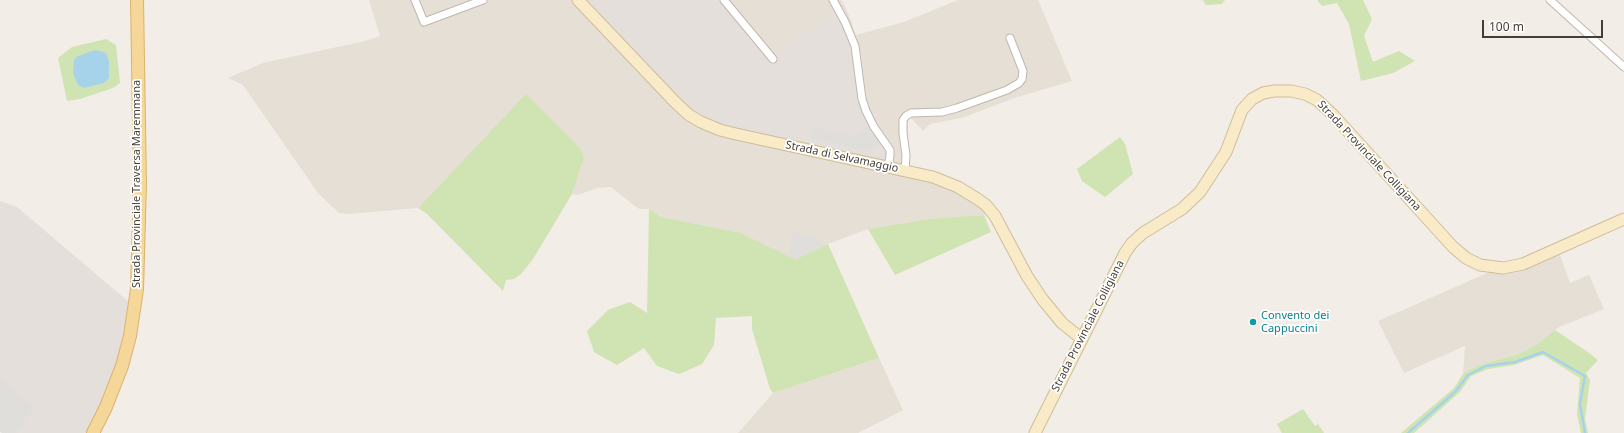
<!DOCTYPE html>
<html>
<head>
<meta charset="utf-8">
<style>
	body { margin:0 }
	#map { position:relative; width:1624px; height:433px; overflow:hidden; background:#f2ede6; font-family:"Noto Sans",sans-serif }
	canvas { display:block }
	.scale { position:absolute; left:1482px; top:20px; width:121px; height:18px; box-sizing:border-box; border:2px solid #443e36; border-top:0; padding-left:5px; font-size:12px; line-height:14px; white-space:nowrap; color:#443e36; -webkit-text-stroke:3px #fff; paint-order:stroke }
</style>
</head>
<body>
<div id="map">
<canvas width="1624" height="433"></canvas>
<div class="scale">100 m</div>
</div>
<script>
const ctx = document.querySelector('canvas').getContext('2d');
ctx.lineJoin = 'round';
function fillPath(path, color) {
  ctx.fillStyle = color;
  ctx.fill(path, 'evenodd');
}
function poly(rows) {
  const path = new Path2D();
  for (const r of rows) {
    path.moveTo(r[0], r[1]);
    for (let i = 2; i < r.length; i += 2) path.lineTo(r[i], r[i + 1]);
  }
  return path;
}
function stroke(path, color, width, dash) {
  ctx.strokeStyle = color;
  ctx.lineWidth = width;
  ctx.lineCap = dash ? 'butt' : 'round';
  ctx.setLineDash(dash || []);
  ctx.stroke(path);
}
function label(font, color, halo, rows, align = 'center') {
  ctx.font = font + ' "Noto Sans",sans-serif';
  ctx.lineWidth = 3.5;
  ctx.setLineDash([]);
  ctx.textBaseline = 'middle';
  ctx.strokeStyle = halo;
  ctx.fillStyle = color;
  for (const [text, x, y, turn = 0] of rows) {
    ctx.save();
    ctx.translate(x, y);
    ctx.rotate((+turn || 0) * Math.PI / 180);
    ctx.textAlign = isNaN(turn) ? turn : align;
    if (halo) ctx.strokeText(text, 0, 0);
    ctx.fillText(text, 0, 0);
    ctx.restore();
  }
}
const residential = poly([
	[369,0,578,0,898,169,897,154,867,101,861,55,856,35,904,22,958,0,1038,0,1072,81,1014,98,965,117,930,124,923,131,911,118,908,119,907,123,910,172,933,177,991,211,984,215,929,219,868,229,828,244,797,259,788,256,741,233,661,217,649,209,640,209,636,207,611,187,597,188,578,195,572,194,584,158,581,149,526,95,418,208,348,214,339,213,318,193,243,85,228,78,263,63,365,41,380,36],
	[724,0,841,0,843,2,838,8,773,59],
	[1556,244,1570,283,1589,275,1604,309,1559,327,1539,343,1519,354,1479,365,1463,374,1465,346,1404,373,1378,321,1519,259],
	[879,358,903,410,858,433,738,433,773,393]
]);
const industrial = poly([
	[578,0,724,0,773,59,838,8,843,2,851,20,861,55,867,101,897,154,898,169,697,120],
	[0,201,17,207,130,303,125,332,110,383,100,408,88,433,2,433,0,431]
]);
const green = poly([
	[1203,0,1225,0,1222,4,1206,5],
	[1317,0,1363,0,1372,19,1364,36,1373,62,1399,51,1415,61,1393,73,1361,81,1349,24,1337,3,1322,6],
	[106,39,116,45,120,83,113,88,80,99,67,101,58,58,72,47],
	[526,94,581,149,584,158,572,194,533,259,521,274,514,279,506,280,503,291,427,214,418,208],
	[1120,137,1125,144,1133,174,1105,197,1082,181,1077,169],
	[649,209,661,217,741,233,788,256,796,259,828,244,879,358,773,393,770,389,752,329,752,316,716,318,714,345,702,364,679,374,657,366,644,348,617,365,594,352,587,331,608,310,630,302,647,313],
	[984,215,991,232,895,275,868,229,929,219],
	[1555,330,1589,353,1598,360,1586,373,1590,380,1585,418,1588,433,1581,433,1577,414,1580,378,1543,355,1514,365,1488,369,1471,376,1460,392,1414,433,1401,433,1454,388,1463,374,1479,365,1519,354,1539,343],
	[1303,409,1315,426,1318,424,1324,433,1282,433,1277,424]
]);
const parking = poly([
	[867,125,880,142,867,152,810,139,815,128,855,136],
	[794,232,819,239,823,246,797,259,788,256],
	[0,378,34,407,17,433,2,433,0,431]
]);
const water = poly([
	[95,50,106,53,109,61,109,78,104,83,84,88,78,85,73,73,74,60,78,56]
]);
const stream = poly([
	[1408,433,1455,392,1468,375,1486,366,1515,362,1543,352,1585,376,1580,404,1585,433]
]);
const street = poly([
	[415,0,424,22,483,0],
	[724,0,773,59],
	[833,0,845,22,855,46,862,99,866,111,874,127,890,150,890,156,888,167],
	[1550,0,1624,67],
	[905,171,906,155,903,133,903,120,906,116,911,113,942,112,957,108,1007,90,1019,83,1022,79,1023,71,1010,38]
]);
const secondary = poly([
	[578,0,675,102,689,115,701,122,720,130,736,134,933,177,958,187,976,198,986,205,995,216,1027,276,1043,300,1062,323,1082,339],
	[1035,433,1125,253,1132,243,1143,233,1182,209,1200,192,1226,152,1242,110,1252,99,1263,93,1274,91,1291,91,1305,94,1317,100,1334,116,1453,247,1466,258,1480,265,1503,268,1523,264,1624,219]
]);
const primary = poly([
	[93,433,106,407,122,366,130,336,137,289,140,183,137,0]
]);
const markers = [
	[1253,322,4,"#0f9aa8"]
];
const streetNames = [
	["Strada Provinciale Colligiana",1369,156,47],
	["Strada di Selvamaggio",842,157,12],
	["Strada Provinciale Traversa Maremmana",137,184,-90],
	["Strada Provinciale Colligiana",1088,326,-63]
];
const cultureNames = [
	["Convento dei",1261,316],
	["Cappuccini",1261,329]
];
fillPath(residential, '#e5dfd5');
fillPath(industrial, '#e4dfdb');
fillPath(green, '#d0e3b2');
fillPath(parking, '#e0dedb');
fillPath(water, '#a6d3ea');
stroke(stream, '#a6d3ea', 2.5);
stroke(street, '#bfb7ac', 9);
stroke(secondary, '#cebd99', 13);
stroke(primary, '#dab26c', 14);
stroke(street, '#fff', 7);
stroke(secondary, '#faebc8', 11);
stroke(primary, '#f6d79a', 12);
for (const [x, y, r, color] of markers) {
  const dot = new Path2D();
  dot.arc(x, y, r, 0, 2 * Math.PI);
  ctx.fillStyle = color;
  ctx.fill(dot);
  stroke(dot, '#fff', 1.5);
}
label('11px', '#443e36', '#fff', streetNames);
label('11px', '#0d838f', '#fff', cultureNames, 'left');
</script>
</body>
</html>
